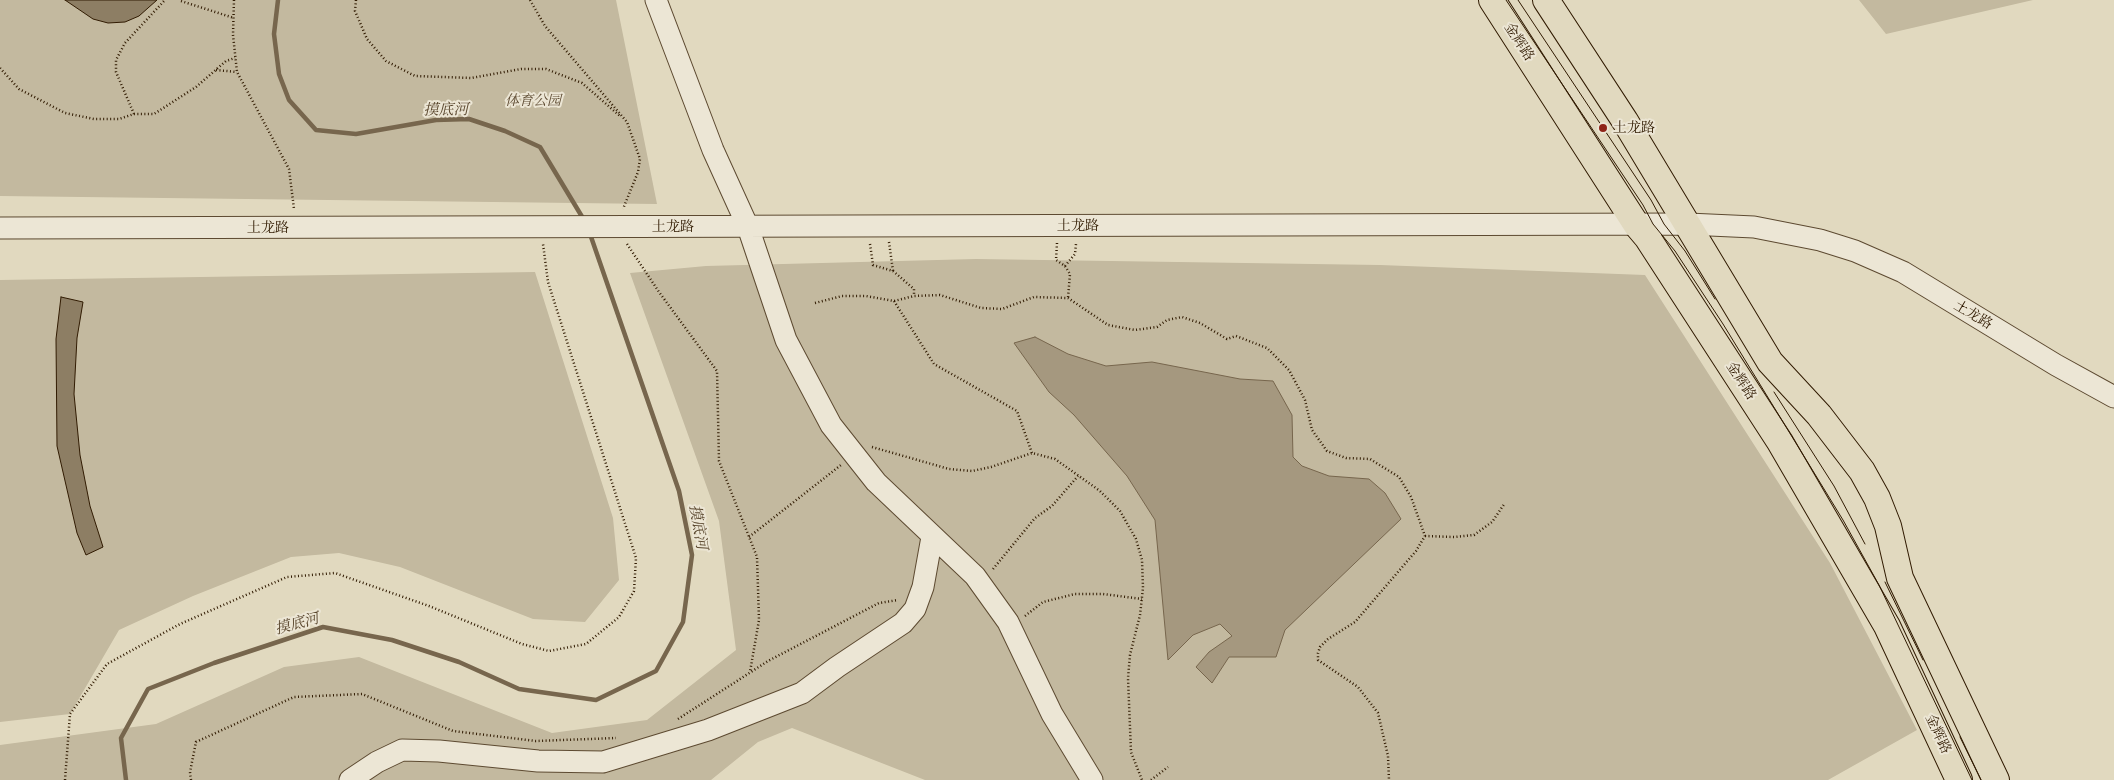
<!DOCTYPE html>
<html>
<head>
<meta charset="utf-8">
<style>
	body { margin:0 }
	canvas { display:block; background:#e1d9bf }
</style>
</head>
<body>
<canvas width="2114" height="780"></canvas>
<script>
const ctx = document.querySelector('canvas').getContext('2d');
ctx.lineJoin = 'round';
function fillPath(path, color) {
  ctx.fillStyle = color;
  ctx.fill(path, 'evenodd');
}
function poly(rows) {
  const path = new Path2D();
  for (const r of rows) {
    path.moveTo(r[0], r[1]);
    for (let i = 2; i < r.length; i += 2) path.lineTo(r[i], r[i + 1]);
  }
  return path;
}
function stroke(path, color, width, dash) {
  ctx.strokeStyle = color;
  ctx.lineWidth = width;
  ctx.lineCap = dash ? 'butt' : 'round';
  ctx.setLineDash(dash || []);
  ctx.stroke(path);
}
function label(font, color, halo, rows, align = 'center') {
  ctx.font = font + ' "Libre Caslon Text","Noto Serif SC",serif';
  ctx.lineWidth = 4;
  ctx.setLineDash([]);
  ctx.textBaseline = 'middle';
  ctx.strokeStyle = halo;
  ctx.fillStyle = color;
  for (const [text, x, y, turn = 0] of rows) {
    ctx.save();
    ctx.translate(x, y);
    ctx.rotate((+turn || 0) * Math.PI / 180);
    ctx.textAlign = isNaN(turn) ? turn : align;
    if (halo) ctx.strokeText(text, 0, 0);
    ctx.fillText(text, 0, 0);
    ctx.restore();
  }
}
const green = poly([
	[0,0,616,0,657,204,0,196],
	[1859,0,2033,0,1886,34],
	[976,259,1380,265,1645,275,1830,563,1917,730,1828,780,925,780,792,728,758,742,711,780,0,780,0,745,156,724,284,667,359,657,552,733,647,720,736,650,719,521,630,273,706,266],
	[535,272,613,518,619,580,585,622,533,619,400,567,339,553,291,557,193,596,119,630,70,714,0,722,0,280]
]);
const water = poly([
	[1035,337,1068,354,1106,366,1152,362,1240,379,1273,381,1292,415,1293,457,1302,466,1329,476,1369,479,1385,493,1401,519,1285,630,1276,657,1229,657,1212,683,1196,667,1209,652,1232,636,1220,624,1193,635,1168,660,1155,520,1127,476,1074,415,1049,392,1014,343,1035,337]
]);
const stream = poly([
	[278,0,274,34,279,74,289,100,316,130,356,134,436,120,469,119,505,131,540,147,584,220],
	[126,780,121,738,148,689,214,663,323,627,392,640,459,662,519,689,596,700,656,671,683,622,692,555,679,491,589,231]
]);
const building = poly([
	[65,0,157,0,139,16,125,22,108,23,93,19,65,0],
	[61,297,83,302,77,338,74,394,80,455,90,506,103,547,86,555,77,533,57,446,56,339,61,297]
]);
const path = poly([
	[234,0,233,35,237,72,289,169,294,209],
	[356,0,355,11,367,39,386,61,415,76,471,78,521,69,546,69,582,83,620,116],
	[530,0,545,26,627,122,640,159,638,172,623,209],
	[181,1,234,18],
	[0,68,19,89,65,113,94,119,119,119,134,114,154,114,196,87,226,61,235,58],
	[216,70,237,72],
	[134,114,116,72,116,60,125,43,165,0],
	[889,242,893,271],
	[1057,243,1056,260,1065,266,1070,274,1068,298],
	[627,244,659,292,717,371,719,461,757,557,759,620,750,672],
	[870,244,873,265,893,271,914,289,914,296],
	[1065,266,1075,254,1076,244],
	[894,301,934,364,1017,411,1032,453],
	[815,303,842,296,866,296,894,301,914,296,940,295,981,308,1002,309,1034,297,1068,298,1108,325,1135,330,1157,327,1167,320,1182,317,1200,323,1227,339,1236,336,1267,348,1289,370,1305,400,1312,430,1327,451,1346,458,1370,459,1399,477,1411,497,1425,536,1416,551,1355,622,1328,639,1320,647,1318,653,1318,660,1358,687,1378,713,1388,756,1389,780],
	[872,447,949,469,972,471,991,467,1032,453,1055,459,1100,491,1120,511,1136,539,1142,560,1143,588,1140,615,1130,655,1128,678,1131,752,1142,780],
	[1425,536,1454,537,1474,535,1492,522,1505,503],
	[749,537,841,465],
	[993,569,1035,518,1052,506,1078,476],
	[1025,616,1043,602,1075,594,1103,594,1142,599],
	[678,719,768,661,879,603,898,600],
	[65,780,70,714,107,664,180,624,287,577,335,573,429,606,522,644,549,651,586,644,619,617,634,591,636,558,548,282,543,244],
	[191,780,190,772,196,742,294,697,362,694,453,731,536,741,616,738],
	[1151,780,1168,767]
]);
const minor = poly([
	[656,0,713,150,748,227,786,340,831,425,876,482,975,576,1008,622,1052,714,1092,780],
	[0,228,1688,224,1754,227,1820,240,1855,251,1903,272,2056,365,2114,397],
	[350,780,377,762,402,750,439,751,538,761,603,762,708,730,802,693,837,667,903,623,915,609,923,587,932,537]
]);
const major = poly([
	[1492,0,1636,224,1647,237,1780,442,1887,626,1959,780],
	[1546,0,1625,121,1770,362,1819,415,1862,471,1877,498,1888,526,1900,578,1996,780]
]);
const tram = poly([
	[1506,0,1643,205,1653,224,1675,251,1723,324,1843,520,1879,585,1972,780],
	[1518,0,1651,200,1664,224,1685,251,1715,299],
	[1774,392,1834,486,1865,544],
	[1885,582,1923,660],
	[1960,737,1981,780]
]);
const markers = [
	[1603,128,5,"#8f2418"]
];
const streetNames = [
	["金辉路",1519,42,57],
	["土龙路",1078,226],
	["土龙路",673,227],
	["土龙路",268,228],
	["土龙路",1973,315,31],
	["金辉路",1741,381,57],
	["金辉路",1938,734,65]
];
const parkNames = [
	["体育公园",533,101]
];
const poiNames = [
	["土龙路",1613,128]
];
const waterNames = [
	["摸底河",446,110,-1],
	["摸底河",698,527,80],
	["摸底河",297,624,-15]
];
fillPath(green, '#c3b99f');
fillPath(water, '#a5987f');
stroke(water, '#77664d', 1);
stroke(stream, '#77664d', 4.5);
fillPath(building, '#8d7e64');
stroke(building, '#311b02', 1);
stroke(minor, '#5d4a31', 23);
stroke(major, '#311b02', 28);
stroke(path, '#311b02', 2.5, [1, 2.5]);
stroke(minor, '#ece6d5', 21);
stroke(major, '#e1d9bf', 26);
stroke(tram, '#311b02', 1);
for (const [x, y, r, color] of markers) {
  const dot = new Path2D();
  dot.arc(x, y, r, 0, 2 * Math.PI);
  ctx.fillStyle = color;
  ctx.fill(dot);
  stroke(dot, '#ece6d5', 2);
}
label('14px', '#311b02', '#ece6d5', streetNames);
label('italic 14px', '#5d4a31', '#ece6d5', parkNames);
label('14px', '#311b02', '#ece6d5', poiNames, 'left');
label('italic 15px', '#5a472e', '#ece6d5', waterNames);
</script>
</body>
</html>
